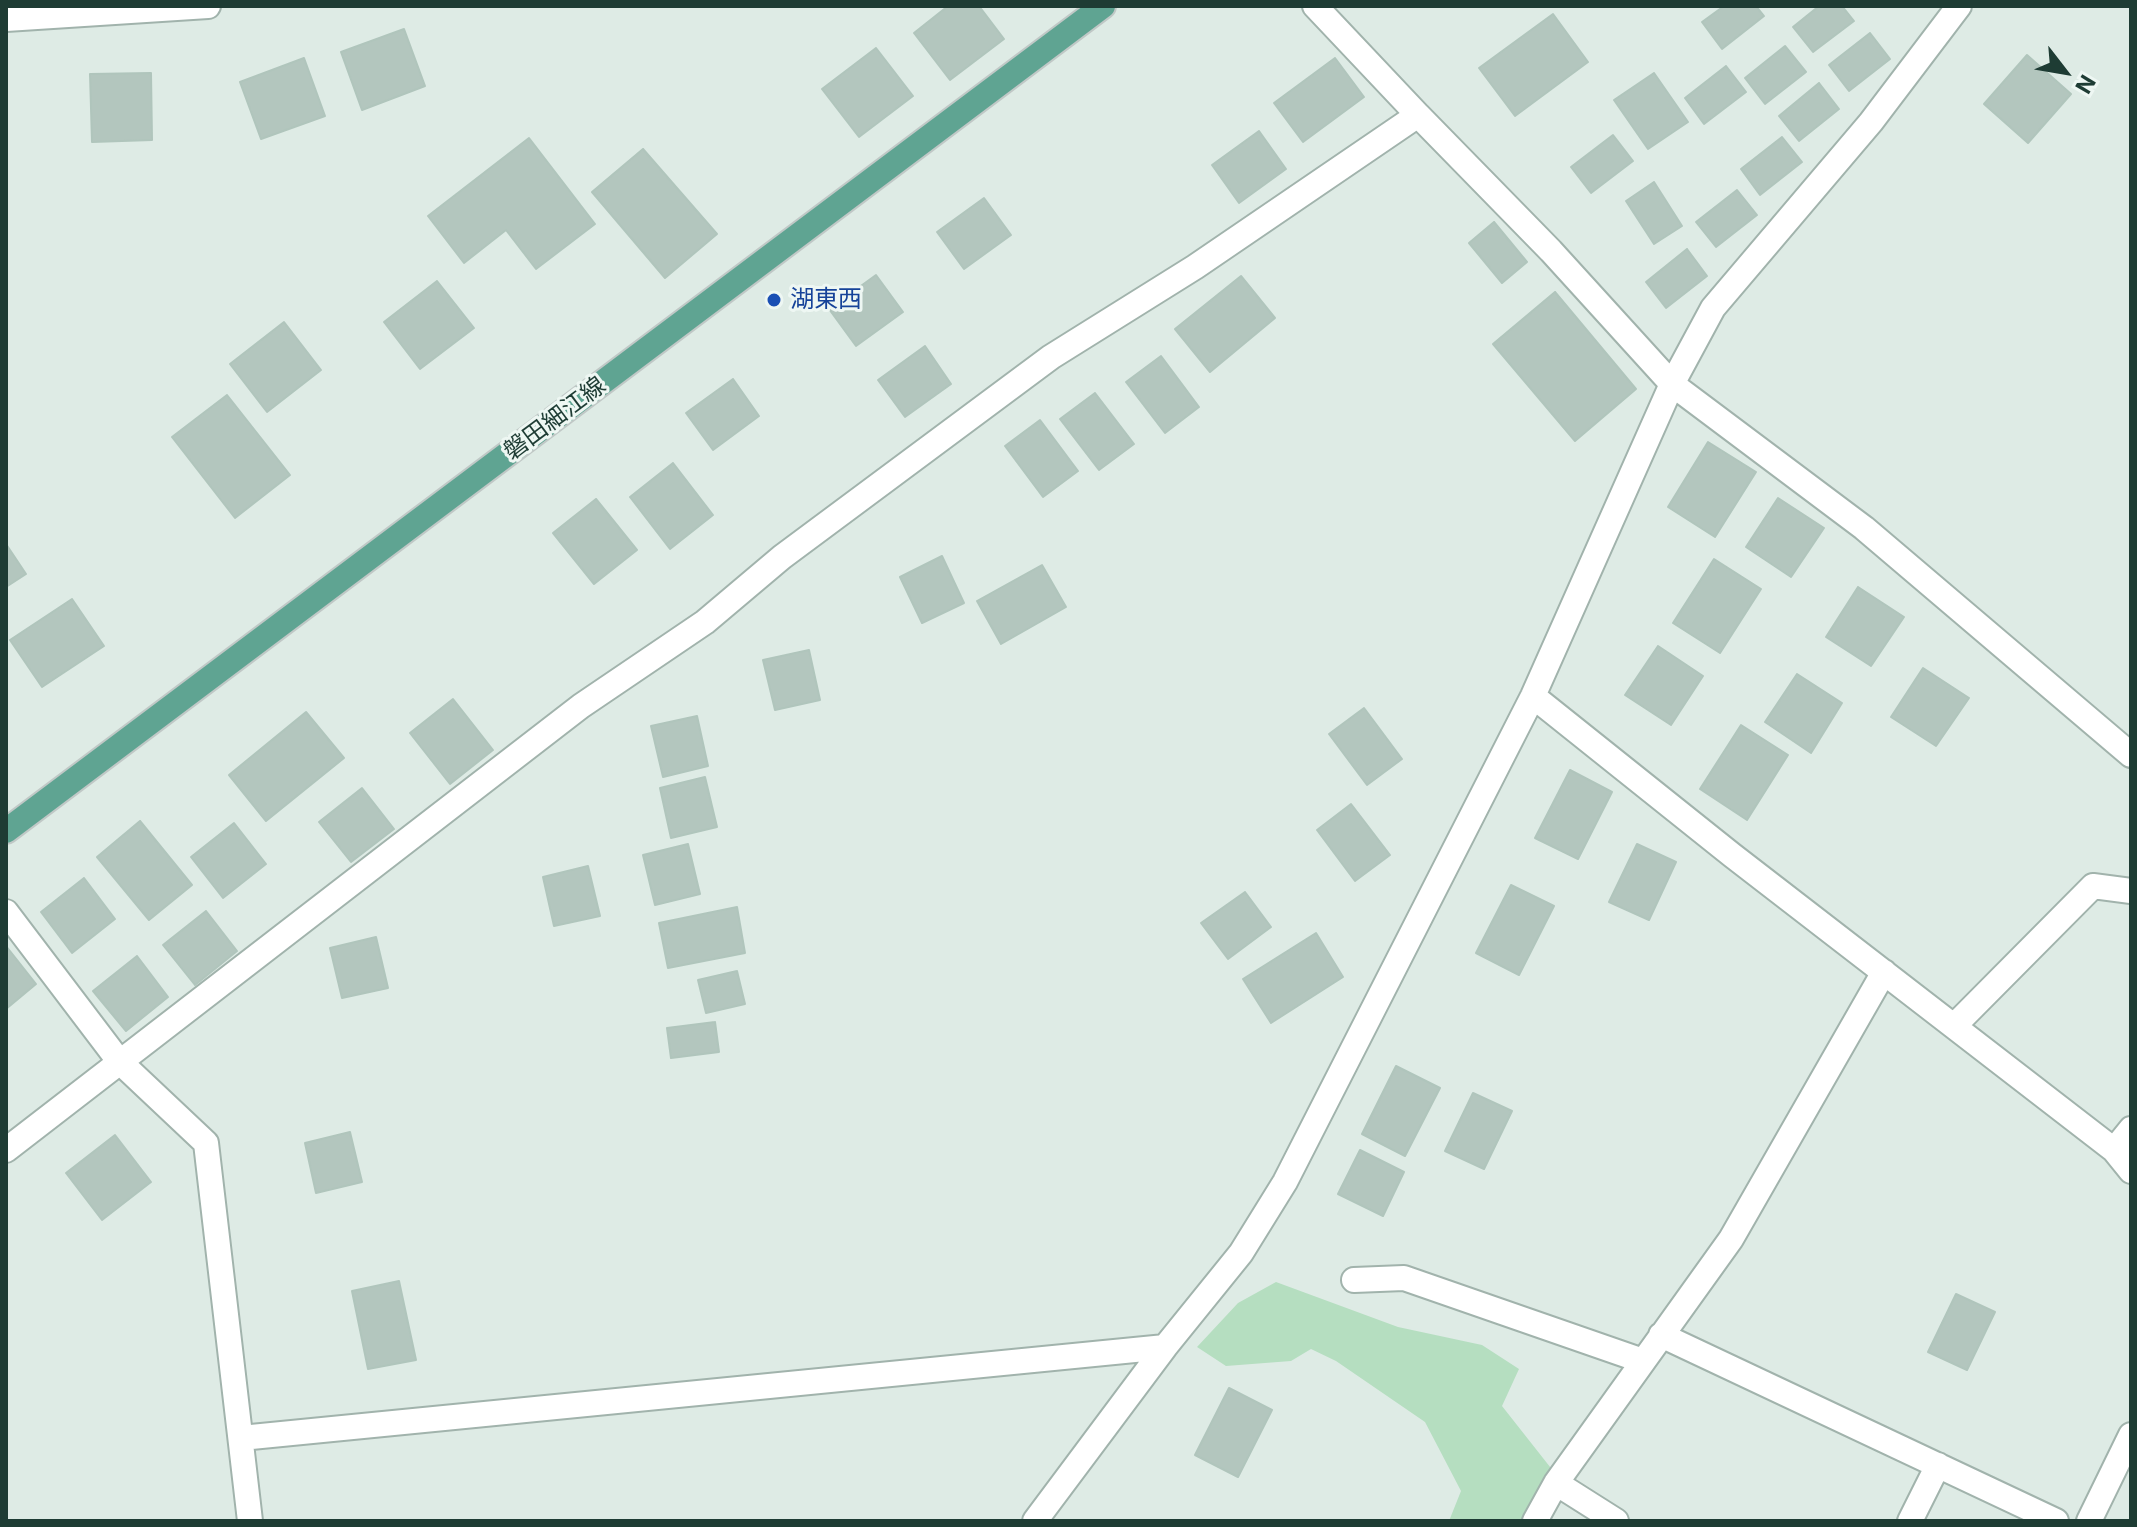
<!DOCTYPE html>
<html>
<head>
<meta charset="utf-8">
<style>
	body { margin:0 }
	#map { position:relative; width:2137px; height:1527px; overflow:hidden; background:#deebe5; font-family:Inter,sans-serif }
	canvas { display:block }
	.frame { position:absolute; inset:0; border:8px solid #1e3c34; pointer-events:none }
	.north { position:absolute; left:2025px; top:32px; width:80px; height:80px; -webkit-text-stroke:6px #eef7f3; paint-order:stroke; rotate:121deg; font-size:22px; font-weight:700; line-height:32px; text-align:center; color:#1e3c34 }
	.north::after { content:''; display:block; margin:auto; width:28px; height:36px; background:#1e3c34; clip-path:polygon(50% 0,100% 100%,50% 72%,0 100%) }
</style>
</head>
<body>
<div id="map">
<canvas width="2137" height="1527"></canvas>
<div class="frame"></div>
<div class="north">N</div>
</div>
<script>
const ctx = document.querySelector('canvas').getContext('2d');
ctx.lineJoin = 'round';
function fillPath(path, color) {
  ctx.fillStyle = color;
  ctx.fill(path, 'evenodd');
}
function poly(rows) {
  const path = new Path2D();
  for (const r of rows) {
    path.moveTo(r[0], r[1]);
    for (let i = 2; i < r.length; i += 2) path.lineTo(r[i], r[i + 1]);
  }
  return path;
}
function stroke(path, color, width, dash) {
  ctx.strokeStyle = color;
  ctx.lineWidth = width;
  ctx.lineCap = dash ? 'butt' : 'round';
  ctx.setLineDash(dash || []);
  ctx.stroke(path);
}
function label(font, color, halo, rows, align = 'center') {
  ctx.font = font + ' Inter,"Noto Sans JP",sans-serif';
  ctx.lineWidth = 6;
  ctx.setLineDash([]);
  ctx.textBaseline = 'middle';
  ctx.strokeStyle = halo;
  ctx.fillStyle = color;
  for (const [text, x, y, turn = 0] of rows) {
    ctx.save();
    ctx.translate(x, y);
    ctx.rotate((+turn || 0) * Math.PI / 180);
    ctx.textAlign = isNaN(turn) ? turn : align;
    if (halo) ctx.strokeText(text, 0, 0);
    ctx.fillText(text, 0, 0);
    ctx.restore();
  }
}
const green = poly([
	[1276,1282,1398,1327,1482,1345,1519,1369,1502,1406,1554,1472,1523,1521,1449,1521,1461,1491,1425,1422,1336,1361,1311,1349,1291,1361,1226,1366,1197,1347,1238,1303]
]);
const building = poly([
	[948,6,979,6,1004,39,950,80,914,33,948,6],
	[1724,6,1756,6,1764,16,1722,49,1702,22,1724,6],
	[1819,6,1842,6,1854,21,1813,52,1793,27,1819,6],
	[1553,14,1588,62,1515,116,1479,68,1553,14],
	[404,29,425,86,362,110,341,52,404,29],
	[1870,33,1890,59,1849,91,1829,65,1870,33],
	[1785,46,1806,72,1765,104,1745,78,1785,46],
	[876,48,913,96,859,137,822,89,876,48],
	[2027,55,2071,94,2028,143,1984,104,2027,55],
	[304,58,325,116,261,139,240,82,304,58],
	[1335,58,1364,97,1303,142,1274,103,1335,58],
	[1726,66,1746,92,1704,124,1685,98,1726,66],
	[151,73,152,140,92,142,90,74,151,73],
	[1654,73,1688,122,1648,149,1614,100,1654,73],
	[1819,83,1839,109,1799,141,1779,116,1819,83],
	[1259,131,1286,169,1239,203,1212,165,1259,131],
	[1613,135,1633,161,1591,193,1571,167,1613,135],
	[1782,137,1802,162,1760,195,1741,169,1782,137],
	[529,138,595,224,536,269,506,230,464,263,428,216,529,138],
	[643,149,717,234,665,278,592,192,643,149],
	[1654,182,1682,226,1654,244,1626,201,1654,182],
	[1737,190,1757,215,1716,247,1696,222,1737,190],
	[984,198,1011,235,964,269,937,232,984,198],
	[1494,222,1527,262,1502,283,1469,243,1494,222],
	[1687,249,1707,276,1666,308,1646,282,1687,249],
	[876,275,903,312,856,346,829,309,876,275],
	[1241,276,1275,318,1210,372,1175,329,1241,276],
	[437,281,474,328,420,369,384,322,437,281],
	[1555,292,1636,389,1575,441,1493,344,1555,292],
	[284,322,321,370,267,412,230,364,284,322],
	[925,346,951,384,905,417,878,380,925,346],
	[1161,356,1199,407,1165,433,1126,382,1161,356],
	[733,379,759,416,713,450,686,413,733,379],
	[1095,393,1134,444,1099,470,1060,419,1095,393],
	[227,395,290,475,235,518,172,437,227,395],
	[1040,420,1078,471,1043,497,1005,446,1040,420],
	[1708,442,1756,472,1715,537,1668,507,1708,442],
	[673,463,713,515,670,549,630,497,673,463],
	[1778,498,1824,528,1791,577,1746,547,1778,498],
	[596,499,637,550,594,584,553,533,596,499],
	[6,544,26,574,6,587,6,544],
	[942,556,964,603,922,623,900,577,942,556],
	[1714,559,1761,589,1720,653,1673,623,1714,559],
	[1042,565,1066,607,1001,644,977,601,1042,565],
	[1858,587,1904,617,1871,666,1826,637,1858,587],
	[72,599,104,646,42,687,10,640,72,599],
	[1658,646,1703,676,1671,725,1625,695,1658,646],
	[809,650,820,700,775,710,763,660,809,650],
	[1923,668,1969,698,1936,746,1891,717,1923,668],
	[1797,674,1842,703,1811,753,1765,722,1797,674],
	[453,699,493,750,450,784,410,733,453,699],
	[1364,708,1402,759,1367,785,1329,734,1364,708],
	[306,712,344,758,266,821,229,775,306,712],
	[697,716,708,766,663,777,651,726,697,716],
	[1741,725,1788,755,1747,820,1700,789,1741,725],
	[1570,770,1612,792,1578,859,1535,838,1570,770],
	[705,777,717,827,671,838,660,788,705,777],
	[362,788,394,829,351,862,319,822,362,788],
	[1351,804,1390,855,1355,881,1317,830,1351,804],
	[140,821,192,885,149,920,97,857,140,821],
	[234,823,266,864,223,898,191,857,234,823],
	[688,844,700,894,655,905,643,855,688,844],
	[1637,844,1676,862,1649,920,1609,902,1637,844],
	[588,866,600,916,554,926,543,877,588,866],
	[84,878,115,919,72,953,41,912,84,878],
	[1511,885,1554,906,1519,975,1476,953,1511,885],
	[1245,892,1271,927,1228,959,1201,923,1245,892],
	[737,907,745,953,668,968,659,923,737,907],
	[206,911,237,951,195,985,163,945,206,911],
	[1316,933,1343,977,1271,1023,1243,979,1316,933],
	[376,937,388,988,342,998,330,948,376,937],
	[6,946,36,984,6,1009,6,946],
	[137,956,168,997,126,1031,93,991,137,956],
	[737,971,745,1004,706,1013,698,980,737,971],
	[715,1022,719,1052,671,1058,667,1028,715,1022],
	[1396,1066,1440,1088,1405,1156,1362,1134,1396,1066],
	[1473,1093,1512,1111,1484,1169,1445,1151,1473,1093],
	[350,1132,362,1182,316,1193,305,1143,350,1132],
	[115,1135,151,1182,102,1220,66,1173,115,1135],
	[1360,1150,1404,1172,1383,1216,1338,1194,1360,1150],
	[399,1281,416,1360,368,1369,352,1291,399,1281],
	[1956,1294,1995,1312,1967,1370,1928,1352,1956,1294],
	[1229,1388,1272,1410,1238,1477,1195,1455,1229,1388]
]);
const minor = poly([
	[6,19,208,6],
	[1418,115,1551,251,1672,384,1713,308,1871,122,1959,6],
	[1533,696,1732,855,2114,1150,2131,1171],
	[6,912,119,1061,206,1143,250,1521],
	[1954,1026,2093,886,2131,891],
	[6,1150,581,706,705,622,782,557,1051,357,1195,267,1418,115,1315,6],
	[2114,1150,2131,1129],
	[1354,1280,1404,1278,1643,1361],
	[1661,1335,2056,1521],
	[241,1438,1165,1347],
	[1556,1483,1616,1521],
	[1035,1521,1165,1347,1241,1253,1285,1182,1533,696,1672,384,1864,528,2131,755],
	[1535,1521,1556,1483,1731,1239,1884,972],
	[1910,1521,1938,1465],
	[2089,1521,2131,1435]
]);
const major = poly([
	[6,831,1103,6]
]);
const markers = [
	[774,300,8,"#1a4fb4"]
];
const transitNames = [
	["湖東西",790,300]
];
const streetNames = [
	["磐田細江線",555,419,-37]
];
fillPath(green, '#b5dec0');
fillPath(building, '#b3c6be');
stroke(building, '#b0c5bc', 2);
stroke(minor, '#a1b3ac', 28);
stroke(major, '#c0c8c6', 28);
stroke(minor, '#fff', 24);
stroke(major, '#5fa492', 24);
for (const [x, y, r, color] of markers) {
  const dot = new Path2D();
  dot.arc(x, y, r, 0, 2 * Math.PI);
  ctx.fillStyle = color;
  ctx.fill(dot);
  stroke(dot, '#eef7f3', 3);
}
label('24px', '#164399', '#eef7f3', transitNames, 'left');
label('24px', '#1e3c34', '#eef7f3', streetNames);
</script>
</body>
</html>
